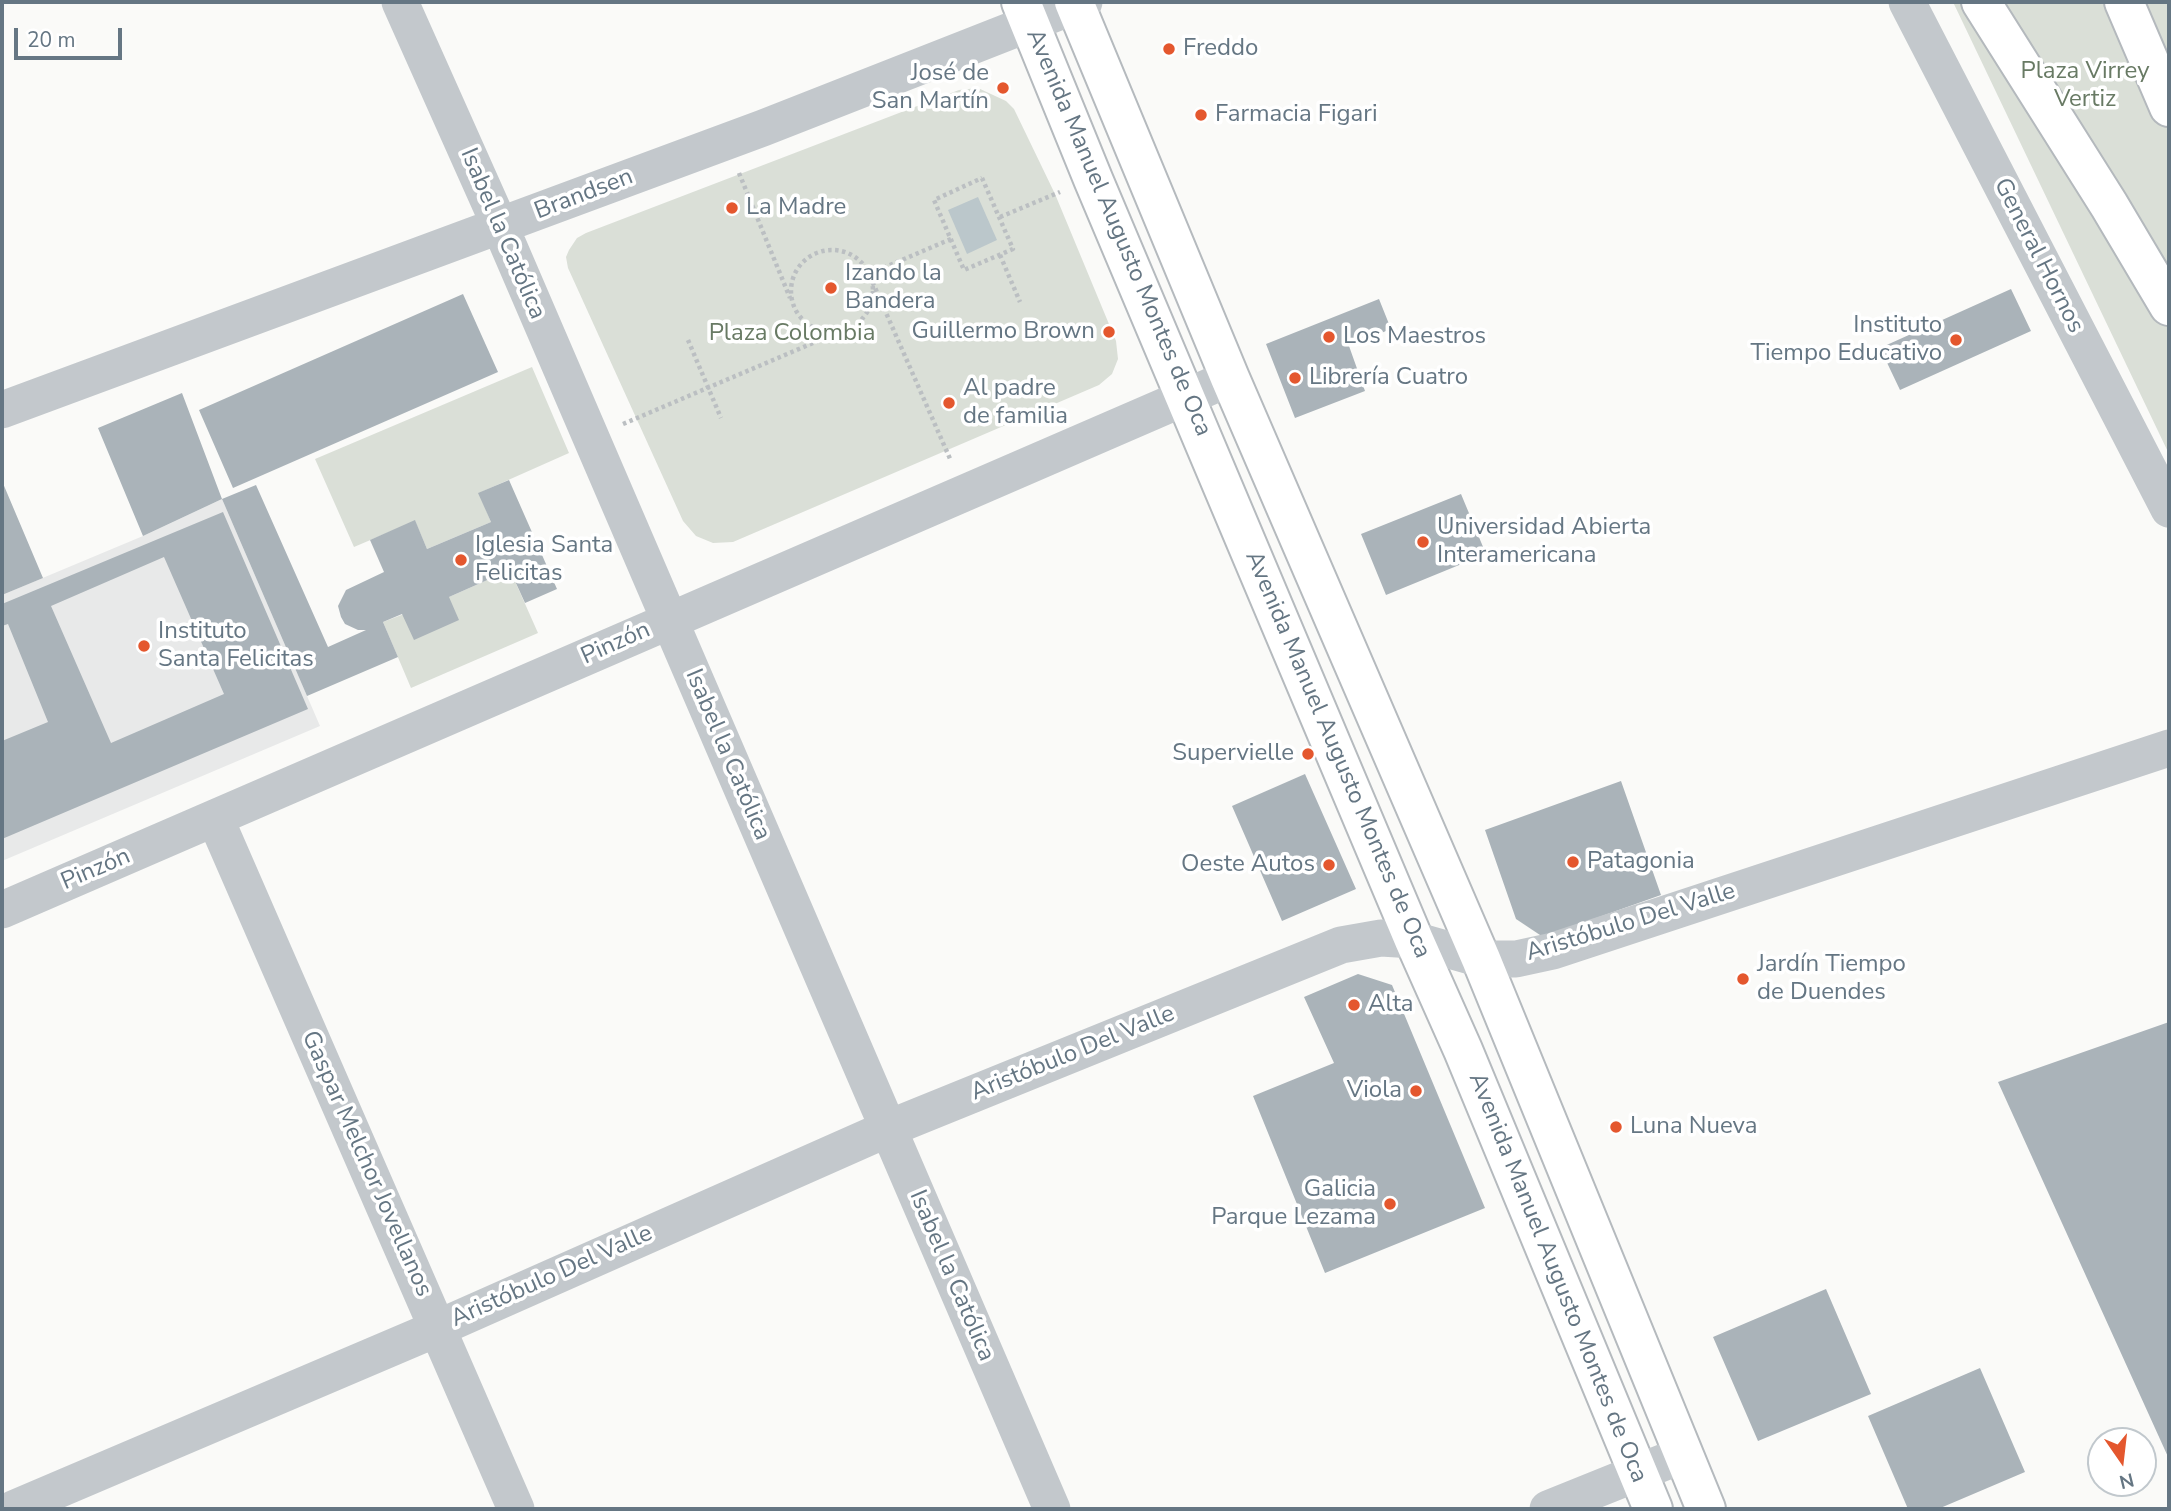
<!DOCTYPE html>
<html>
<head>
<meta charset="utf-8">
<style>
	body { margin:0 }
	#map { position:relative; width:2171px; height:1511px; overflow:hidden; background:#fafaf8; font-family:"Nunito Sans",sans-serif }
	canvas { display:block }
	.frame { position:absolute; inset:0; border:4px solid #657683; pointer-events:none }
	.north { position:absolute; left:2087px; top:1427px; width:70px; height:70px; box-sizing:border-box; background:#fff; border:2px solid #c1c8cd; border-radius:50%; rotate:166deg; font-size:19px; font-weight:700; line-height:28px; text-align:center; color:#657683 }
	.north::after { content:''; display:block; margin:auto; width:24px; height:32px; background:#e4572e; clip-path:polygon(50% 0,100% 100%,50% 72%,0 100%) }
	.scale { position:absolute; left:14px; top:28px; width:108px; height:32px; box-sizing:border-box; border:4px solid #657683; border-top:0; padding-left:9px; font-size:21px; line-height:24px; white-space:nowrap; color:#657683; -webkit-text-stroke:5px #fff; paint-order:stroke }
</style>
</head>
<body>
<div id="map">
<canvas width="2171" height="1511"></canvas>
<div class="frame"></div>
<div class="north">N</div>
<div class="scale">20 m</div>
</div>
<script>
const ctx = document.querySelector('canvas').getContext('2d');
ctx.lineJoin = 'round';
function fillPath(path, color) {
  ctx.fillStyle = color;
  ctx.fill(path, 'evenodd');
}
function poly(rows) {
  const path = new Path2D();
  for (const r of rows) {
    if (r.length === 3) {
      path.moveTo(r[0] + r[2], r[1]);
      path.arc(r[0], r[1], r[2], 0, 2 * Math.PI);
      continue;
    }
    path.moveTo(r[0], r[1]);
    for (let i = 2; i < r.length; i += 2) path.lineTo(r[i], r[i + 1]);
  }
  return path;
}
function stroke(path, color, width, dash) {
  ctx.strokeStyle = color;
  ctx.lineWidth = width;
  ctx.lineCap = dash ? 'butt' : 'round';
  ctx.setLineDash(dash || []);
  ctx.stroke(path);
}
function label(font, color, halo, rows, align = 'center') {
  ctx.font = font + ' "Nunito Sans",sans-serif';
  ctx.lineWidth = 7;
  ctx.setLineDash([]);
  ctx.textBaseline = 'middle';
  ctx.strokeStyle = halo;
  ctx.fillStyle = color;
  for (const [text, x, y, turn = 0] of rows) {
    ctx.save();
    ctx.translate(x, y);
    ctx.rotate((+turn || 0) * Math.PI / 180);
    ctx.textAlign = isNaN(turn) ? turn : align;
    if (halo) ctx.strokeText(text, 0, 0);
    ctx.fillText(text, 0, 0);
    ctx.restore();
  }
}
const built = poly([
	[222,499,320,726,2,861,2,595,143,536]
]);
const green = poly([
	[1953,2,2169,2,2169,454],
	[978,88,1006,101,1014,109,1055,194,1116,341,1118,359,1112,374,1099,385,733,542,713,543,696,536,683,521,568,268,566,257,569,250,577,238,586,233,959,90],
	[532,367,569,453,479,493,491,522,427,549,415,521,354,547,315,459],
	[510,570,538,633,411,688,383,622,449,597]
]);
const water = poly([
	[978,197,997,240,967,254,948,210]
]);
const building = poly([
	[2011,289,2031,331,1900,390,1880,348],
	[463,294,498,372,233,488,199,410],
	[1379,299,1391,329,1349,346,1365,391,1295,418,1266,344],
	[182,393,222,499,256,485,328,647,366,630,358,630,345,624,341,617,338,606,346,590,384,572,370,540,415,520,427,549,491,522,478,493,509,480,557,589,525,603,510,570,449,597,459,620,414,640,402,614,383,622,398,657,307,696,222,499,143,536,98,428],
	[2,481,43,578,2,595],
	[1461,494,1486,554,1386,595,1361,534],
	[223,512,308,709,2,839,2,741,48,722,8,624,2,626,2,604],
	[164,557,224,694,111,743,51,606],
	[1305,774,1356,889,1282,921,1232,806],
	[1621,781,1661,895,1543,937,1516,919,1485,830],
	[1358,974,1392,985,1485,1208,1325,1273,1253,1096,1334,1063,1304,997],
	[2169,1022,2169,1459,1998,1082],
	[1826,1289,1871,1394,1758,1441,1713,1337],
	[1980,1368,2025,1472,1938,1509,1908,1509,1868,1416]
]);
const path = poly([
	[739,173,790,298],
	[982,178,1013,249,964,270,934,200,982,178],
	[1000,217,1060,192],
	[951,239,869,274,951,461],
	[832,291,41],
	[1000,255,1020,302],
	[688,340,721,418],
	[623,424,841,331]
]);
const minor = poly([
	[400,2,500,226,1052,1509],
	[1907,2,2169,509],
	[2,410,763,128,1084,2],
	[215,818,516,1509],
	[2,910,1230,378],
	[13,1509,438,1328,887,1129,1341,945,1381,938,1414,940,1481,959,1516,959,1553,951,2169,748],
	[1548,1509,1682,1455]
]);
const major = poly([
	[1021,2,1093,179,1414,940,1463,1050,1653,1509],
	[1074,2,1230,378,1481,959,1706,1509]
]);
const highway = poly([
	[1981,2,2109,205,2169,306],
	[2124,2,2169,107]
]);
const markers = [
	[1169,49,7,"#e4572e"],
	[1003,88,7,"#e4572e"],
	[1201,115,7,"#e4572e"],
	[732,208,7,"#e4572e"],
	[831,288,7,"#e4572e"],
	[1109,332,7,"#e4572e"],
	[1329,337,7,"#e4572e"],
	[1956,340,7,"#e4572e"],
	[1295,378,7,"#e4572e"],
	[949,403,7,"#e4572e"],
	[1423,542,7,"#e4572e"],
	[461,560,7,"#e4572e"],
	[144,646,7,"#e4572e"],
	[1308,754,7,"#e4572e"],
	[1573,862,7,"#e4572e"],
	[1329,865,7,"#e4572e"],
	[1743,979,7,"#e4572e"],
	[1354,1005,7,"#e4572e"],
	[1416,1091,7,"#e4572e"],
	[1616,1127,7,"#e4572e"],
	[1390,1204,7,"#e4572e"]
];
const poiNames = [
	["Freddo",1183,49],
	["José de",989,74,"right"],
	["San Martín",989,102,"right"],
	["Farmacia Figari",1215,115],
	["La Madre",746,208],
	["Izando la",845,274],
	["Bandera",845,302],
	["Instituto",1942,326,"right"],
	["Tiempo Educativo",1942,354,"right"],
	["Guillermo Brown",1095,332,"right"],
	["Los Maestros",1343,337],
	["Librería Cuatro",1309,378],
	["Al padre",963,389],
	["de familia",963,417],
	["Universidad Abierta",1437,528],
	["Interamericana",1437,556],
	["Iglesia Santa",475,546],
	["Felicitas",475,574],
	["Instituto",158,632],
	["Santa Felicitas",158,660],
	["Supervielle",1294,754,"right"],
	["Patagonia",1587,862],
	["Oeste Autos",1315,865,"right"],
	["Jardín Tiempo",1757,965],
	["de Duendes",1757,993],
	["Alta",1368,1005],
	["Viola",1402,1091,"right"],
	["Luna Nueva",1630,1127],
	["Galicia",1376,1190,"right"],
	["Parque Lezama",1376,1218,"right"]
];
const parkNames = [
	["Plaza Virrey",2085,72],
	["Vertiz",2085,100],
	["Plaza Colombia",792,334]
];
const streetNames = [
	["Brandsen",584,195,-21],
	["Avenida Manuel Augusto Montes de Oca",1118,233,67],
	["Isabel la Católica",502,234,67],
	["General Hornos",2038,256,63],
	["Pinzón",616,644,-24],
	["Isabel la Católica",727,755,67],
	["Avenida Manuel Augusto Montes de Oca",1337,755,67],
	["Pinzón",96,870,-23],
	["Aristóbulo Del Valle",1631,923,-17],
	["Aristóbulo Del Valle",1073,1054,-22],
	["Gaspar Melchor Jovellanos",366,1164,66],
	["Isabel la Católica",951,1276,67],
	["Aristóbulo Del Valle",552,1277,-24],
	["Avenida Manuel Augusto Montes de Oca",1557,1278,68]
];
fillPath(built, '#e8e9e9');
fillPath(green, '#dadfd7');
fillPath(water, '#bbc7cb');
fillPath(building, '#aab3b9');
stroke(major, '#b5babe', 42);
stroke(highway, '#b4b9bd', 42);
stroke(path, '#bbbfc2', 4.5, [3.5, 3.5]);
stroke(minor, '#c3c8cc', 37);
stroke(major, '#fff', 38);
stroke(highway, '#fff', 38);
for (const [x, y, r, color] of markers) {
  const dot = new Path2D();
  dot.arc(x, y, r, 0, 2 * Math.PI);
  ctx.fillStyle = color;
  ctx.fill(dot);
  stroke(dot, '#fff', 2.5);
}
label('24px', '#657683', '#fff', poiNames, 'left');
label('24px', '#687a64', '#fff', parkNames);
label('24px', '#657683', '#fff', streetNames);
</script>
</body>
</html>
